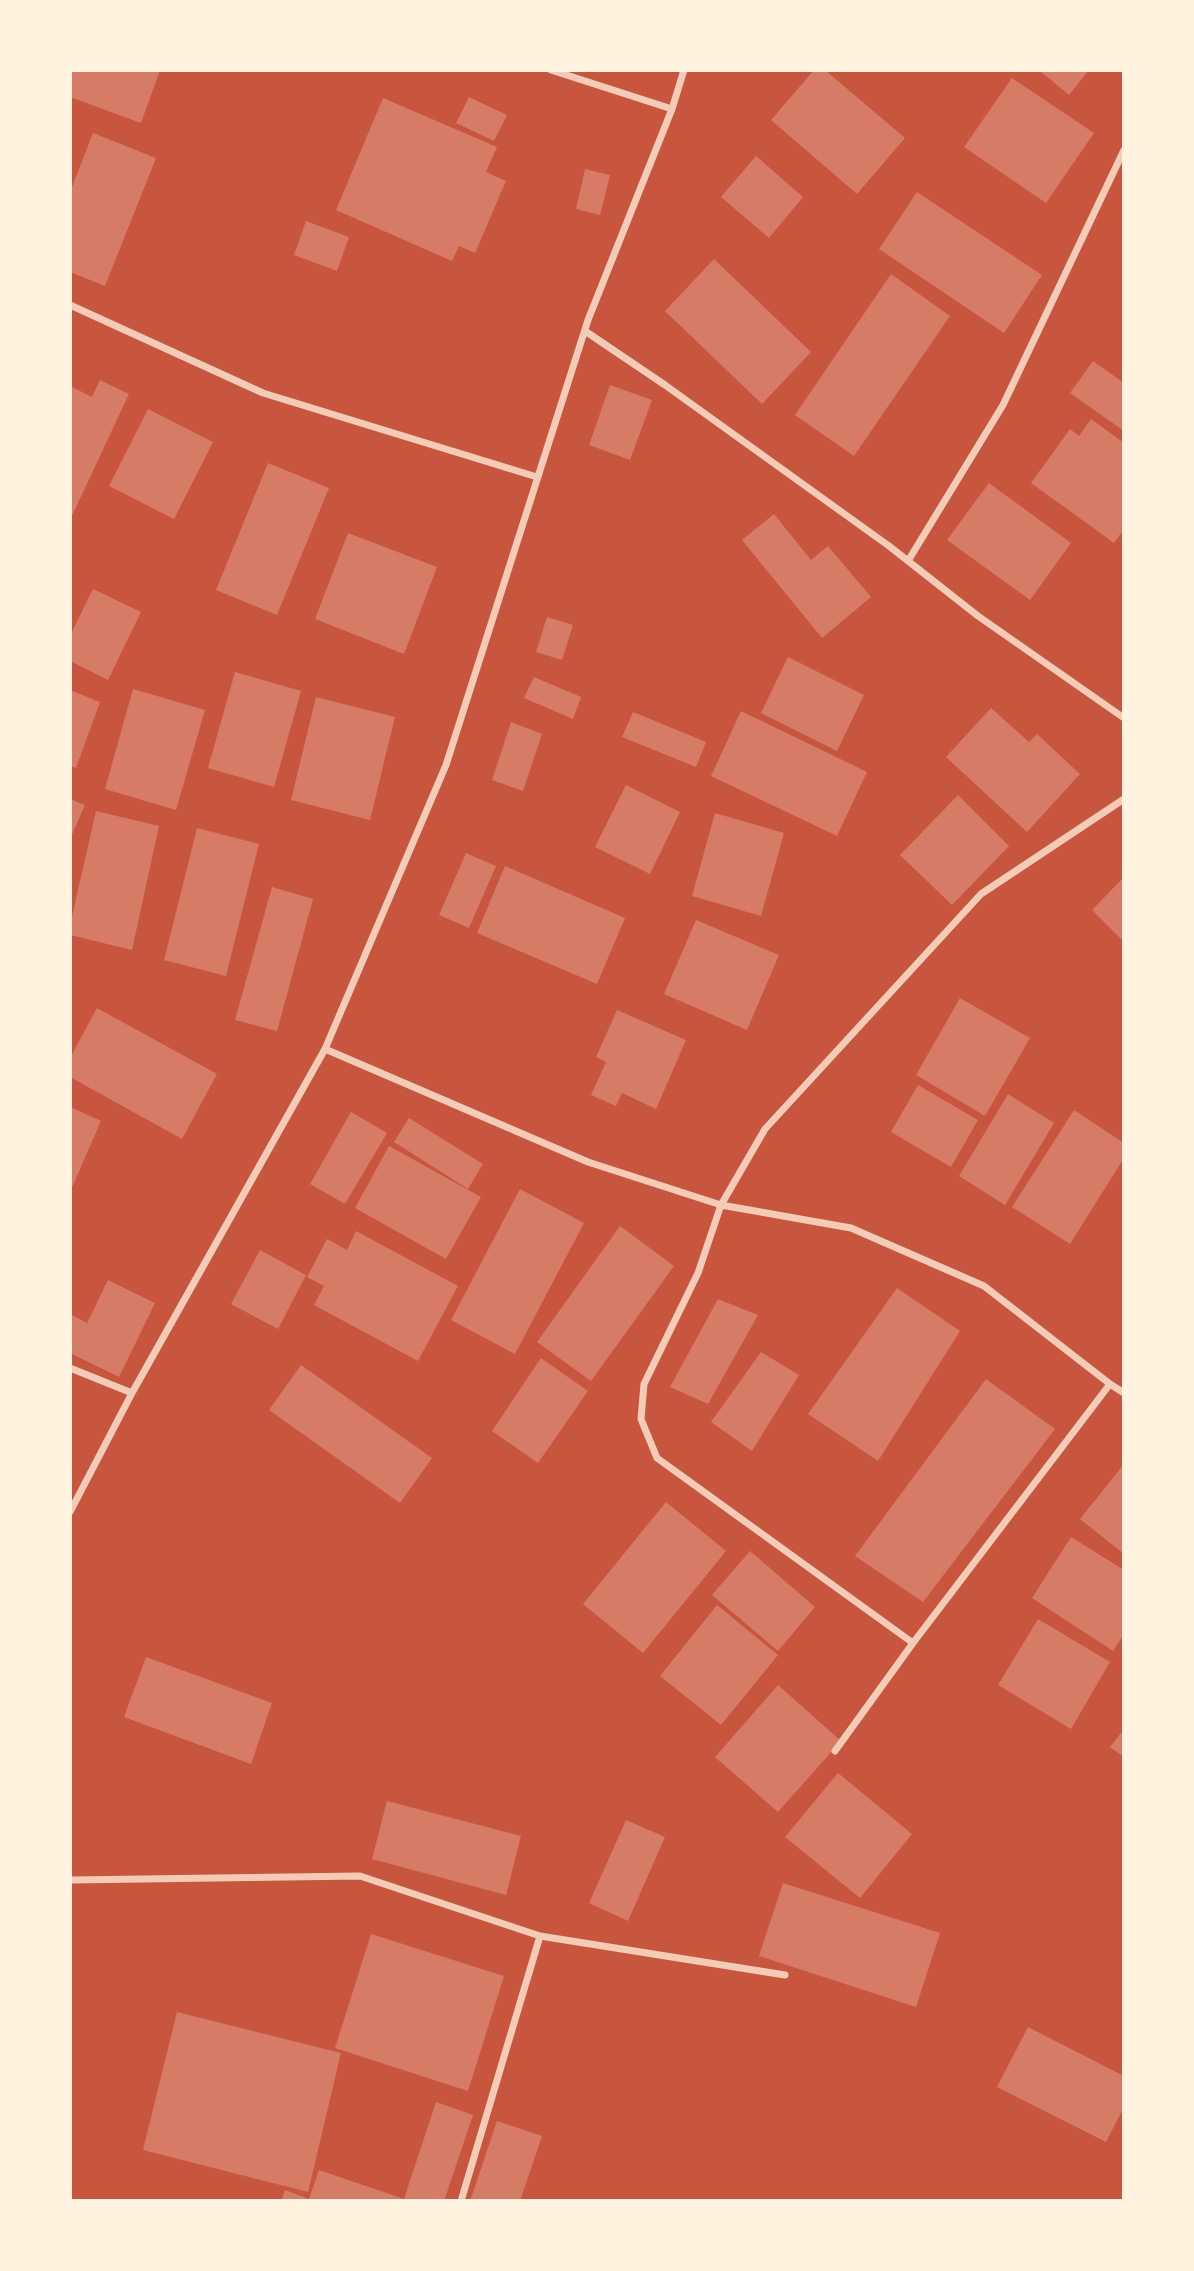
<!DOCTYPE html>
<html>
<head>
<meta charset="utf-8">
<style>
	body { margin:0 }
	#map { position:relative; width:1194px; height:2271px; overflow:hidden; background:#c8553d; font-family:"Open Sans",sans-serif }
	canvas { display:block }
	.frame { position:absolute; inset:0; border:72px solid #fff3e0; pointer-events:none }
</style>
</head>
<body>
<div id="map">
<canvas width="1194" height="2271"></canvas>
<div class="frame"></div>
</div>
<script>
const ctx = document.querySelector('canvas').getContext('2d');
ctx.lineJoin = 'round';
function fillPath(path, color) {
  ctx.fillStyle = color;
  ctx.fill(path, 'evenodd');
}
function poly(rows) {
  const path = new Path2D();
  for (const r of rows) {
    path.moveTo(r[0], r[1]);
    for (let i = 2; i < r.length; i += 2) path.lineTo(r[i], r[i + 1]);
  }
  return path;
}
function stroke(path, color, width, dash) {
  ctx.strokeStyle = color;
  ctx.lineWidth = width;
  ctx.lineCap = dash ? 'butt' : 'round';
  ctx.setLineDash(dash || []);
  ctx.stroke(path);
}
const building = poly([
	[70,70,160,70,141,123,70,97],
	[814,70,825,70,905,138,857,194,771,120],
	[1039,70,1089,70,1069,95],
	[1012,78,1094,133,1046,203,964,147],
	[469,97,507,115,494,141,456,123],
	[383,98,497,147,486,172,506,181,475,253,459,246,452,261,336,210],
	[93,133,156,158,105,286,70,272,70,192],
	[756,156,803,197,769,238,721,197],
	[585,169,610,175,600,215,576,209],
	[917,192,1042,275,1004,333,879,249],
	[306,221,349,237,337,271,294,255],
	[714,259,811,352,762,404,665,311],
	[891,274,950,316,854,456,795,415],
	[1093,361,1124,383,1124,431,1070,393],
	[100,380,129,394,70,520,70,386,92,397],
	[610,385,652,400,630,460,589,445],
	[148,409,213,442,174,519,109,486],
	[1091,419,1124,443,1124,529,1114,543,1031,483,1070,429,1079,436],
	[268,463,329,488,277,615,216,590],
	[989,483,1071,543,1030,600,947,540],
	[774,514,811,560,828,546,871,597,822,638,742,540],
	[348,533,437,567,404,654,315,619],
	[93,589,141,612,108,680,70,661,70,636],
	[547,617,573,625,562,660,536,652],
	[788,657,864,695,837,751,761,713],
	[235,672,301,691,274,787,208,768],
	[534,677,581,697,573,719,524,698],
	[133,689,205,710,176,810,105,789],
	[70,690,100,702,76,768,70,766],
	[316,697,395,717,370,820,291,800],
	[991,708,1029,742,1037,734,1080,774,1027,832,946,757],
	[741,711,867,772,837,836,711,776],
	[633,712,706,742,696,767,622,737],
	[511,722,542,734,523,791,492,780],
	[626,785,680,812,650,874,595,847],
	[958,795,1009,846,952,905,900,855],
	[70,799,85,805,70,839],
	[96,811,159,826,132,950,70,935,70,925],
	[715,813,784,833,761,916,692,896],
	[197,828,259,844,226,976,164,960],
	[466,853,496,866,469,928,439,915],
	[505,866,625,918,597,984,477,933],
	[1124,877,1124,942,1092,910],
	[272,887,313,899,277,1031,235,1020],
	[696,920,779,955,747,1030,664,994],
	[960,998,1030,1038,985,1116,916,1075],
	[97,1008,217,1074,182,1139,70,1077,70,1058],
	[617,1010,686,1040,656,1109,622,1093,616,1106,591,1095,606,1062,596,1057],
	[918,1085,978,1120,951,1167,891,1132],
	[1008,1094,1054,1123,1005,1205,959,1176],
	[70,1107,101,1121,70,1192],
	[1074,1110,1124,1143,1124,1158,1070,1244,1012,1207],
	[351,1112,387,1133,345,1204,310,1184],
	[409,1118,483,1164,468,1189,394,1142],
	[389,1146,481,1197,446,1259,355,1208],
	[520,1189,584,1223,515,1354,451,1320],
	[620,1226,674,1266,591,1381,537,1342],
	[356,1231,458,1286,418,1361,314,1305,324,1286,307,1277,327,1239,347,1250],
	[260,1250,306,1275,278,1329,231,1304],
	[108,1280,155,1303,119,1377,70,1353,70,1314,87,1323],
	[897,1288,960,1331,878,1461,808,1414],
	[718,1299,758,1315,708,1404,670,1387],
	[761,1352,799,1375,752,1451,711,1422],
	[541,1358,588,1391,538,1463,492,1431],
	[301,1365,432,1458,400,1503,269,1410],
	[986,1379,1055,1429,923,1602,855,1556],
	[1124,1464,1124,1554,1080,1519],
	[666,1502,726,1551,643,1653,583,1604],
	[1071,1537,1124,1570,1124,1634,1113,1651,1032,1598],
	[750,1551,815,1607,778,1651,712,1595],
	[717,1605,778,1655,721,1725,660,1676],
	[1038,1619,1110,1662,1071,1729,998,1685],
	[146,1657,272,1703,251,1764,124,1717],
	[778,1685,841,1741,778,1812,715,1757],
	[1124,1729,1124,1757,1110,1747],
	[838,1773,912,1834,860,1898,785,1837],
	[387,1801,521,1836,506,1895,372,1859],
	[626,1820,665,1837,628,1921,589,1903],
	[783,1883,940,1933,916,2007,759,1956],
	[371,1934,504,1976,468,2091,335,2048],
	[177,2012,341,2053,308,2192,143,2150],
	[1028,2027,1124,2076,1124,2107,1106,2142,997,2087],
	[436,2102,473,2115,444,2201,281,2201,285,2190,309,2199,319,2170,404,2199],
	[497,2121,542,2136,520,2201,470,2201]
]);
const minor = poly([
	[551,70,672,109],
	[70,305,263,393,537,477],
	[585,331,665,385,889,546,978,616,1124,718],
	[908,561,1003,405,1124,150],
	[325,1049,588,1162,721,1205,851,1228,984,1286,1110,1384,1124,1393],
	[70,1368,132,1393],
	[70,1512,132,1393,325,1049,446,765,588,320,672,109,684,70],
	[913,1643,657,1458,641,1419,644,1384,698,1273,721,1205,765,1129,981,894,1124,799],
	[835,1751,913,1643,1110,1384],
	[70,1880,360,1876,540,1936,785,1975],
	[461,2201,540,1936]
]);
fillPath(building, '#d67c66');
stroke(minor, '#f1ccb7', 7);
</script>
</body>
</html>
